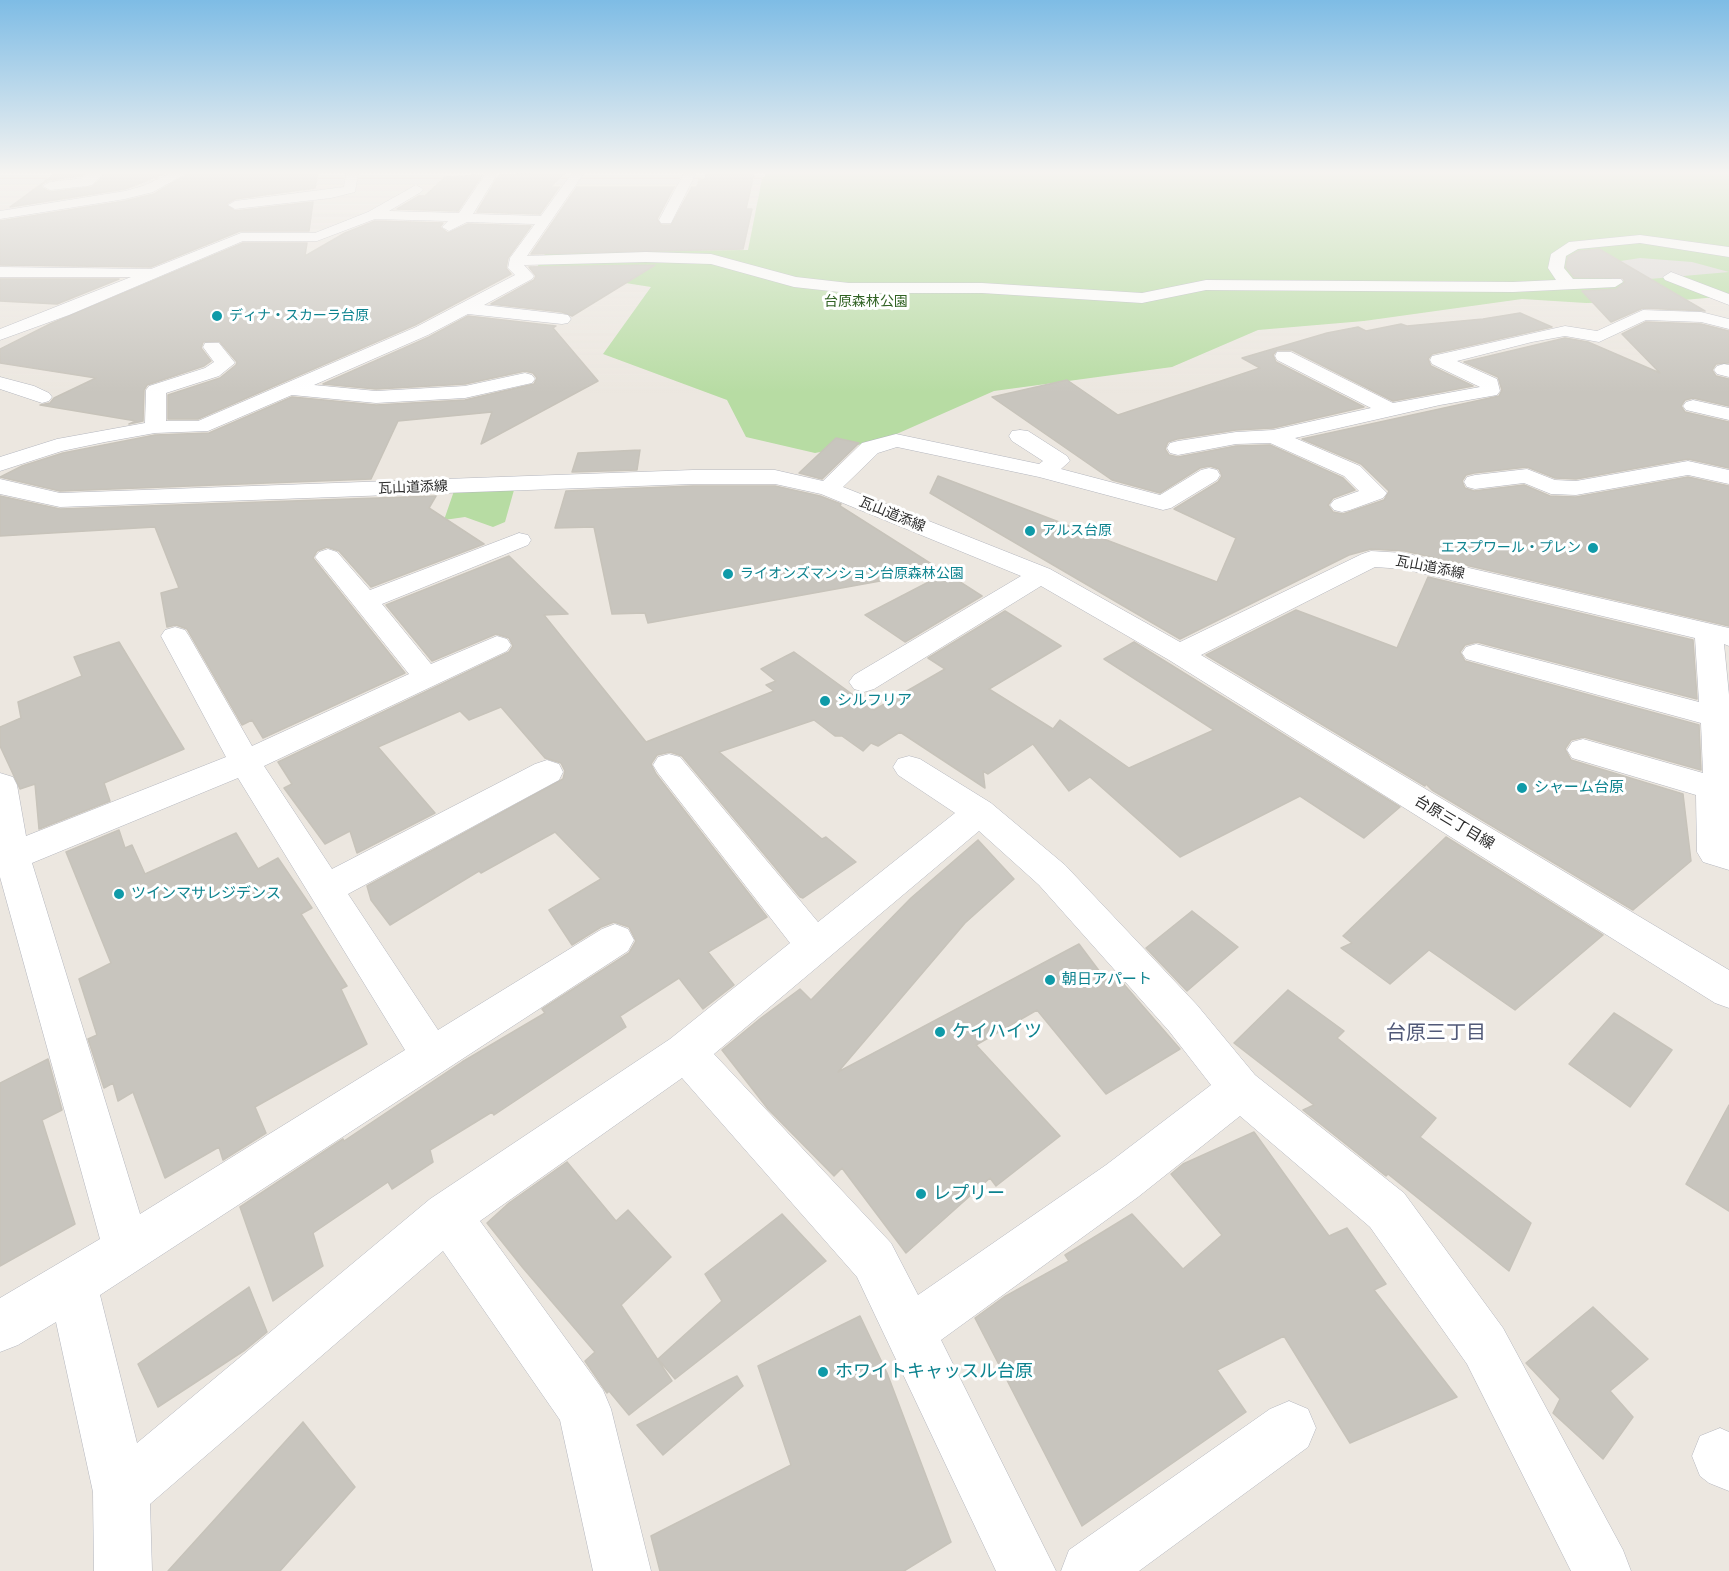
<!DOCTYPE html>
<html>
<head>
<meta charset="utf-8">
<style>
	body { margin:0 }
	canvas { display:block; background:#ece7e0 }
</style>
</head>
<body>
<canvas width="1729" height="1571"></canvas>
<script>
const ctx = document.querySelector('canvas').getContext('2d');
ctx.lineJoin = 'round';
function fillPath(path, color) {
  ctx.fillStyle = color;
  ctx.fill(path, 'evenodd');
}
function poly(rows) {
  const path = new Path2D();
  for (const r of rows) {
    path.moveTo(r[0], r[1]);
    for (let i = 2; i < r.length; i += 2) path.lineTo(r[i], r[i + 1]);
  }
  return path;
}
function stroke(path, color, width, dash) {
  ctx.strokeStyle = color;
  ctx.lineWidth = width;
  ctx.lineCap = dash ? 'butt' : 'round';
  ctx.setLineDash(dash || []);
  ctx.stroke(path);
}
function label(font, color, halo, rows, align = 'center') {
  ctx.font = font + ' Signika,"Noto Sans JP",sans-serif';
  ctx.lineWidth = 6;
  ctx.setLineDash([]);
  ctx.textBaseline = 'middle';
  ctx.strokeStyle = halo;
  ctx.fillStyle = color;
  for (const [text, x, y, turn = 0] of rows) {
    ctx.save();
    ctx.translate(x, y);
    ctx.rotate((+turn || 0) * Math.PI / 180);
    ctx.textAlign = isNaN(turn) ? turn : align;
    if (halo) ctx.strokeText(text, 0, 0);
    ctx.fillText(text, 0, 0);
    ctx.restore();
  }
}
const green = poly([
	[767,173,1729,173,1729,296,1672,301,1586,303,1522,299,1364,321,1258,330,1172,367,994,391,883,440,815,453,746,437,727,400,603,354,651,287,536,269,546,252,748,250,762,179],
	[514,490,505,522,493,527,465,517,444,520,454,491]
]);
const plaza = poly([
	[1640,258,1692,262,1729,272,1615,282,1609,275,1614,262]
]);
const building = poly([
	[56,173,86,173,82,176,49,180,42,184,42,188,50,192,92,187,106,173,166,173,125,189,10,207,56,173],
	[189,173,318,173,315,188,235,199,226,204,235,211,313,202,309,231,240,231,151,267,0,265,0,221,125,201,154,194,189,173],
	[565,173,550,187,559,187,540,214,477,212,499,175,565,173],
	[707,173,754,174,746,209,752,209,743,249,531,254,577,187,674,187,657,219,661,225,671,225,692,187,697,187,699,180,705,179,707,173],
	[482,175,458,211,397,209,419,196,425,196,445,177,482,175],
	[375,221,443,223,440,227,448,233,468,224,531,226,508,258,506,268,511,274,415,325,198,419,168,419,168,395,220,378,236,365,237,362,219,341,203,342,201,348,211,361,204,366,147,385,144,390,143,421,129,424,136,421,40,405,50,403,54,398,96,378,0,363,0,349,50,324,243,243,307,243,305,256,345,233,375,221],
	[1599,249,1705,311,1643,308,1611,322,1582,291,1616,289,1625,282,1623,278,1574,277,1566,267,1568,257,1579,251,1599,249],
	[655,265,572,316,562,312,491,304,534,280,536,276,529,267,655,265],
	[0,279,119,279,57,304,0,301,0,279],
	[1520,313,1552,327,1432,354,1428,359,1431,366,1473,386,1393,401,1292,350,1277,350,1273,355,1276,362,1364,407,1273,428,1236,430,1177,439,1168,442,1165,449,1169,455,1178,457,1236,446,1270,445,1343,478,1355,490,1333,498,1328,505,1333,512,1343,514,1384,500,1389,491,1361,464,1302,439,1499,396,1502,390,1498,377,1464,362,1565,338,1588,342,1660,373,1622,334,1646,322,1701,324,1729,331,1729,363,1716,364,1712,370,1716,376,1729,379,1729,406,1693,398,1685,400,1681,406,1685,412,1729,422,1729,468,1688,459,1576,479,1555,478,1527,467,1474,473,1466,475,1462,481,1465,488,1474,491,1524,485,1550,496,1576,497,1688,477,1729,486,1729,626,1405,551,1371,549,1349,555,1180,639,930,493,938,476,1217,582,1236,538,1174,509,1218,482,1222,476,1219,469,1210,466,1200,468,1160,493,1112,480,992,397,1067,380,1118,415,1260,368,1242,358,1327,333,1358,327,1366,331,1401,324,1407,326,1483,319,1520,313],
	[468,316,556,326,553,328,598,381,481,444,492,412,398,421,371,479,60,491,0,477,22,466,63,453,155,435,209,433,292,397,376,405,465,400,534,384,537,378,533,373,525,371,465,384,376,389,323,384,429,337,468,316],
	[836,438,859,443,822,479,799,473,836,438],
	[640,450,637,470,572,472,578,453,640,450],
	[693,486,775,486,820,496,841,504,840,506,941,570,648,623,645,613,612,614,594,527,555,528,566,491,693,486],
	[0,496,60,509,436,496,429,508,484,544,371,587,339,551,327,547,317,551,313,558,405,673,263,738,252,720,242,725,187,629,176,625,167,627,161,593,179,588,155,527,0,536,0,496],
	[509,556,568,614,544,615,646,742,774,691,766,685,776,681,761,669,794,652,874,710,945,669,928,658,1005,611,1061,646,989,689,1053,729,1060,720,1129,768,1214,730,1104,659,1134,642,1400,807,1364,838,1300,796,1180,857,1090,777,1069,791,1033,744,988,774,983,771,985,788,900,732,878,746,871,743,863,751,842,736,835,736,814,720,719,752,822,839,826,837,856,862,803,898,800,897,682,756,670,752,657,755,651,764,656,774,767,917,708,952,734,985,703,1009,679,978,620,1016,626,1027,494,1115,492,1112,430,1150,433,1162,392,1189,388,1182,313,1233,323,1266,273,1301,240,1207,343,1139,344,1141,462,1062,545,1013,542,1009,629,953,636,941,629,927,614,922,601,927,572,945,549,910,601,879,555,832,481,873,479,871,390,925,371,900,367,886,563,779,565,771,561,763,545,758,501,707,469,720,460,711,378,747,435,813,357,853,350,831,325,844,284,788,292,784,278,762,509,652,513,646,509,638,496,634,432,661,386,605,509,556],
	[946,573,982,596,905,642,865,615,946,573],
	[1428,577,1693,640,1697,699,1477,642,1465,645,1460,652,1465,661,1699,725,1701,770,1584,737,1571,740,1565,749,1571,760,1683,794,1691,861,1633,910,1432,790,1426,784,1425,786,1206,655,1296,610,1397,648,1428,577],
	[119,642,184,749,104,783,110,801,39,829,35,784,20,789,0,746,0,727,21,718,18,702,82,676,74,657,119,642],
	[119,830,125,848,132,845,145,874,236,833,258,869,278,858,312,908,301,914,347,986,341,989,367,1044,255,1107,266,1133,223,1160,219,1147,165,1178,133,1092,118,1101,113,1083,104,1088,88,1039,97,1035,79,979,111,963,66,852,119,830],
	[1446,837,1603,935,1515,1010,1429,950,1390,984,1341,948,1352,943,1343,936,1446,837],
	[978,840,1014,879,965,923,838,1072,1079,944,1106,980,1115,974,1180,1049,1106,1094,1037,1010,976,1045,1060,1136,996,1186,990,1178,906,1253,842,1168,834,1176,768,1109,722,1050,761,1018,800,989,811,1000,911,898,978,840],
	[1192,911,1238,947,1187,991,1146,948,1192,911],
	[1288,990,1344,1031,1337,1038,1436,1118,1420,1137,1531,1223,1509,1271,1388,1174,1386,1176,1303,1110,1314,1105,1234,1043,1288,990],
	[1614,1013,1672,1050,1630,1107,1569,1064,1614,1013],
	[48,1059,62,1110,42,1120,75,1224,0,1266,0,1083,48,1059],
	[1729,1105,1729,1211,1686,1184,1729,1105],
	[1254,1132,1329,1236,1347,1228,1386,1284,1374,1290,1457,1397,1350,1443,1284,1336,1217,1370,1246,1412,1082,1526,975,1318,1004,1297,1069,1261,1065,1255,1132,1214,1183,1269,1222,1235,1171,1174,1183,1164,1254,1132],
	[567,1162,616,1221,628,1210,671,1257,621,1305,672,1381,629,1415,609,1391,607,1393,585,1361,595,1352,523,1268,487,1223,509,1203,567,1162],
	[782,1214,826,1261,675,1379,658,1359,722,1301,705,1274,782,1214],
	[249,1287,267,1332,245,1350,158,1407,138,1364,249,1287],
	[1593,1307,1648,1359,1610,1391,1633,1417,1603,1459,1553,1413,1560,1399,1526,1363,1593,1307],
	[860,1316,887,1373,951,1542,904,1571,660,1571,651,1536,791,1465,758,1366,860,1316],
	[737,1376,743,1386,663,1455,637,1425,737,1376],
	[303,1422,355,1487,280,1571,168,1571,303,1422]
]);
const minor = poly([
	[90,173,104,173,92,185,87,186,50,190,43,186,50,182,83,178,90,173],
	[171,173,187,173,153,192,125,199,0,219,0,211,125,191,143,186,171,173],
	[346,173,358,173,355,192,331,198,235,209,228,205,235,201,344,187,346,173],
	[486,173,498,173,473,214,541,216,572,173,584,173,527,256,646,252,711,254,796,277,849,283,982,283,1142,293,1206,280,1513,282,1556,280,1548,268,1551,254,1569,242,1640,235,1729,247,1729,257,1640,243,1578,249,1566,256,1564,268,1573,279,1621,279,1623,282,1615,287,1513,292,1206,290,1142,303,982,293,849,293,794,287,711,264,646,262,524,265,534,276,532,279,484,305,562,314,568,315,571,319,568,323,562,324,468,314,428,335,314,385,376,391,465,386,525,373,532,375,535,379,532,383,465,398,376,403,292,395,208,431,155,433,105,442,62,451,0,471,0,457,57,439,145,423,146,390,149,386,205,368,214,362,203,347,205,343,219,343,235,363,219,376,166,393,166,421,198,421,416,327,515,275,508,268,510,258,535,224,467,222,449,231,442,227,448,221,375,219,317,241,243,241,69,315,0,340,0,329,131,277,0,277,0,267,151,269,241,233,315,233,368,212,416,185,423,189,421,192,389,211,459,213,486,173],
	[684,173,696,173,671,223,661,223,659,220,684,173],
	[1671,272,1729,294,1729,305,1665,280,1663,277,1671,272],
	[1643,310,1701,312,1729,319,1729,329,1701,322,1646,320,1599,342,1565,336,1532,342,1457,361,1497,379,1500,391,1497,395,1440,405,1295,438,1360,466,1387,493,1383,498,1350,510,1342,512,1334,510,1330,505,1334,500,1359,491,1344,476,1270,443,1236,444,1178,455,1170,453,1167,448,1170,443,1178,441,1236,432,1273,430,1371,408,1277,360,1275,356,1277,352,1291,352,1393,403,1480,387,1432,364,1430,360,1432,356,1565,326,1597,331,1643,310],
	[1724,364,1729,365,1729,377,1717,374,1714,370,1717,366,1724,364],
	[0,377,34,386,49,393,52,397,49,401,42,403,0,389,0,377],
	[1693,400,1729,408,1729,420,1686,410,1683,406,1686,402,1693,400],
	[1020,430,1028,431,1067,456,1070,461,1061,469,1160,495,1201,470,1209,468,1217,470,1220,475,1217,480,1171,508,1163,510,1039,477,897,447,878,453,843,487,1050,569,1180,642,1362,554,1371,551,1404,553,1729,628,1729,646,1724,644,1729,695,1729,870,1703,862,1697,852,1696,795,1572,758,1567,750,1572,742,1583,739,1703,773,1701,723,1466,659,1462,653,1466,647,1476,644,1699,702,1695,638,1404,569,1375,567,1201,655,1729,970,1729,1008,1715,1003,1169,660,1041,586,874,689,864,692,854,689,849,682,854,675,1021,576,821,494,775,484,693,484,60,507,0,494,0,479,60,493,693,470,775,470,823,481,862,443,896,434,1039,464,1043,461,1012,441,1009,436,1012,431,1020,430],
	[1688,461,1729,470,1729,484,1688,475,1576,495,1551,494,1524,483,1475,489,1467,487,1464,482,1467,477,1475,475,1527,469,1555,480,1576,481,1688,461],
	[519,533,528,535,531,540,528,545,382,604,431,664,497,636,507,639,511,645,507,651,264,766,332,869,535,764,547,760,559,764,563,772,559,780,348,894,438,1030,602,929,615,924,628,929,634,940,628,951,100,1295,137,1443,430,1199,670,1039,790,943,658,773,653,765,658,757,669,754,680,757,818,922,955,813,898,775,893,767,898,759,909,756,920,759,991,803,1065,865,1197,1005,1255,1075,1404,1193,1503,1328,1623,1550,1631,1571,1571,1571,1467,1364,1370,1227,1240,1116,1138,1197,941,1340,1056,1571,996,1571,857,1277,682,1078,480,1221,603,1390,611,1409,651,1571,593,1571,560,1420,443,1251,150,1504,152,1571,94,1571,93,1492,56,1322,18,1345,0,1352,0,1298,100,1239,0,877,0,773,13,777,17,785,26,836,226,757,161,636,165,630,175,627,185,630,189,636,252,746,409,674,319,562,315,557,319,552,328,549,337,552,370,590,519,533],
	[238,778,405,1050,140,1214,32,863,238,778],
	[979,831,1039,885,1169,1031,1211,1085,1106,1165,918,1295,891,1243,714,1054,979,831],
	[1289,1401,1308,1409,1316,1428,1308,1447,1139,1571,1061,1571,1069,1550,1270,1409,1289,1401],
	[1720,1428,1729,1432,1729,1491,1709,1483,1700,1476,1692,1456,1700,1436,1720,1428]
]);
const markers = [
	[217,316,6,"#0f9aa8"],
	[1030,531,6,"#0f9aa8"],
	[1593,548,6,"#0f9aa8"],
	[728,574,6,"#0f9aa8"],
	[825,701,6,"#0f9aa8"],
	[1522,788,6,"#0f9aa8"],
	[119,894,6,"#0f9aa8"],
	[1050,980,6,"#0f9aa8"],
	[940,1032,6,"#0f9aa8"],
	[921,1194,6,"#0f9aa8"],
	[823,1372,6,"#0f9aa8"]
];
const farParknames = [
	["台原森林公園",866,302]
];
const farCulturenames = [
	["ディナ・スカーラ台原",229,316],
	["アルス台原",1042,531],
	["エスプワール・プレン",1581,548,"right"],
	["ライオンズマンション台原森林公園",740,574]
];
const farStreetnames = [
	["瓦山道添線",413,488,-2],
	["瓦山道添線",892,515,22],
	["瓦山道添線",1430,568,11]
];
const cultureNames = [
	["シルフリア",837,701],
	["シャーム台原",1534,788],
	["ツインマサレジデンス",131,894],
	["朝日アパート",1062,980]
];
const streetNames = [
	["台原三丁目線",1454,823,31]
];
const nearCulturenames = [
	["ケイハイツ",952,1032],
	["レプリー",933,1194],
	["ホワイトキャッスル台原",835,1372]
];
const nearNeighbourhoodnames = [
	["台原三丁目",1436,1034]
];
fillPath(green, '#b7dca3');
fillPath(plaza, '#dddad7');
fillPath(building, '#c8c5be');
stroke(building, '#c7c3ba', 1.5);
stroke(minor, '#b4b6be', 1);
fillPath(minor, '#fff');
const sky = ctx.createLinearGradient(0, 0, 0, 393);
sky.addColorStop(0, '#7ebce5');
sky.addColorStop(0.44, '#f6f4f1');
sky.addColorStop(1, '#f6f4f100');
ctx.fillStyle = sky;
ctx.fillRect(0, 0, 1729, 393);
for (const [x, y, r, color] of markers) {
  const dot = new Path2D();
  dot.arc(x, y, r, 0, 2 * Math.PI);
  ctx.fillStyle = color;
  ctx.fill(dot);
  stroke(dot, '#fff', 2);
}
label('14px', '#316224', '#fff', farParknames);
label('14px', '#0d838f', '#fff', farCulturenames, 'left');
label('14px', '#2c2c2c', '#fff', farStreetnames);
label('15px', '#0d838f', '#fff', cultureNames, 'left');
label('15px', '#2c2c2c', '#fff', streetNames);
label('18px', '#0d838f', '#fff', nearCulturenames, 'left');
label('20px', '#515978', '#fff', nearNeighbourhoodnames);
</script>
</body>
</html>
